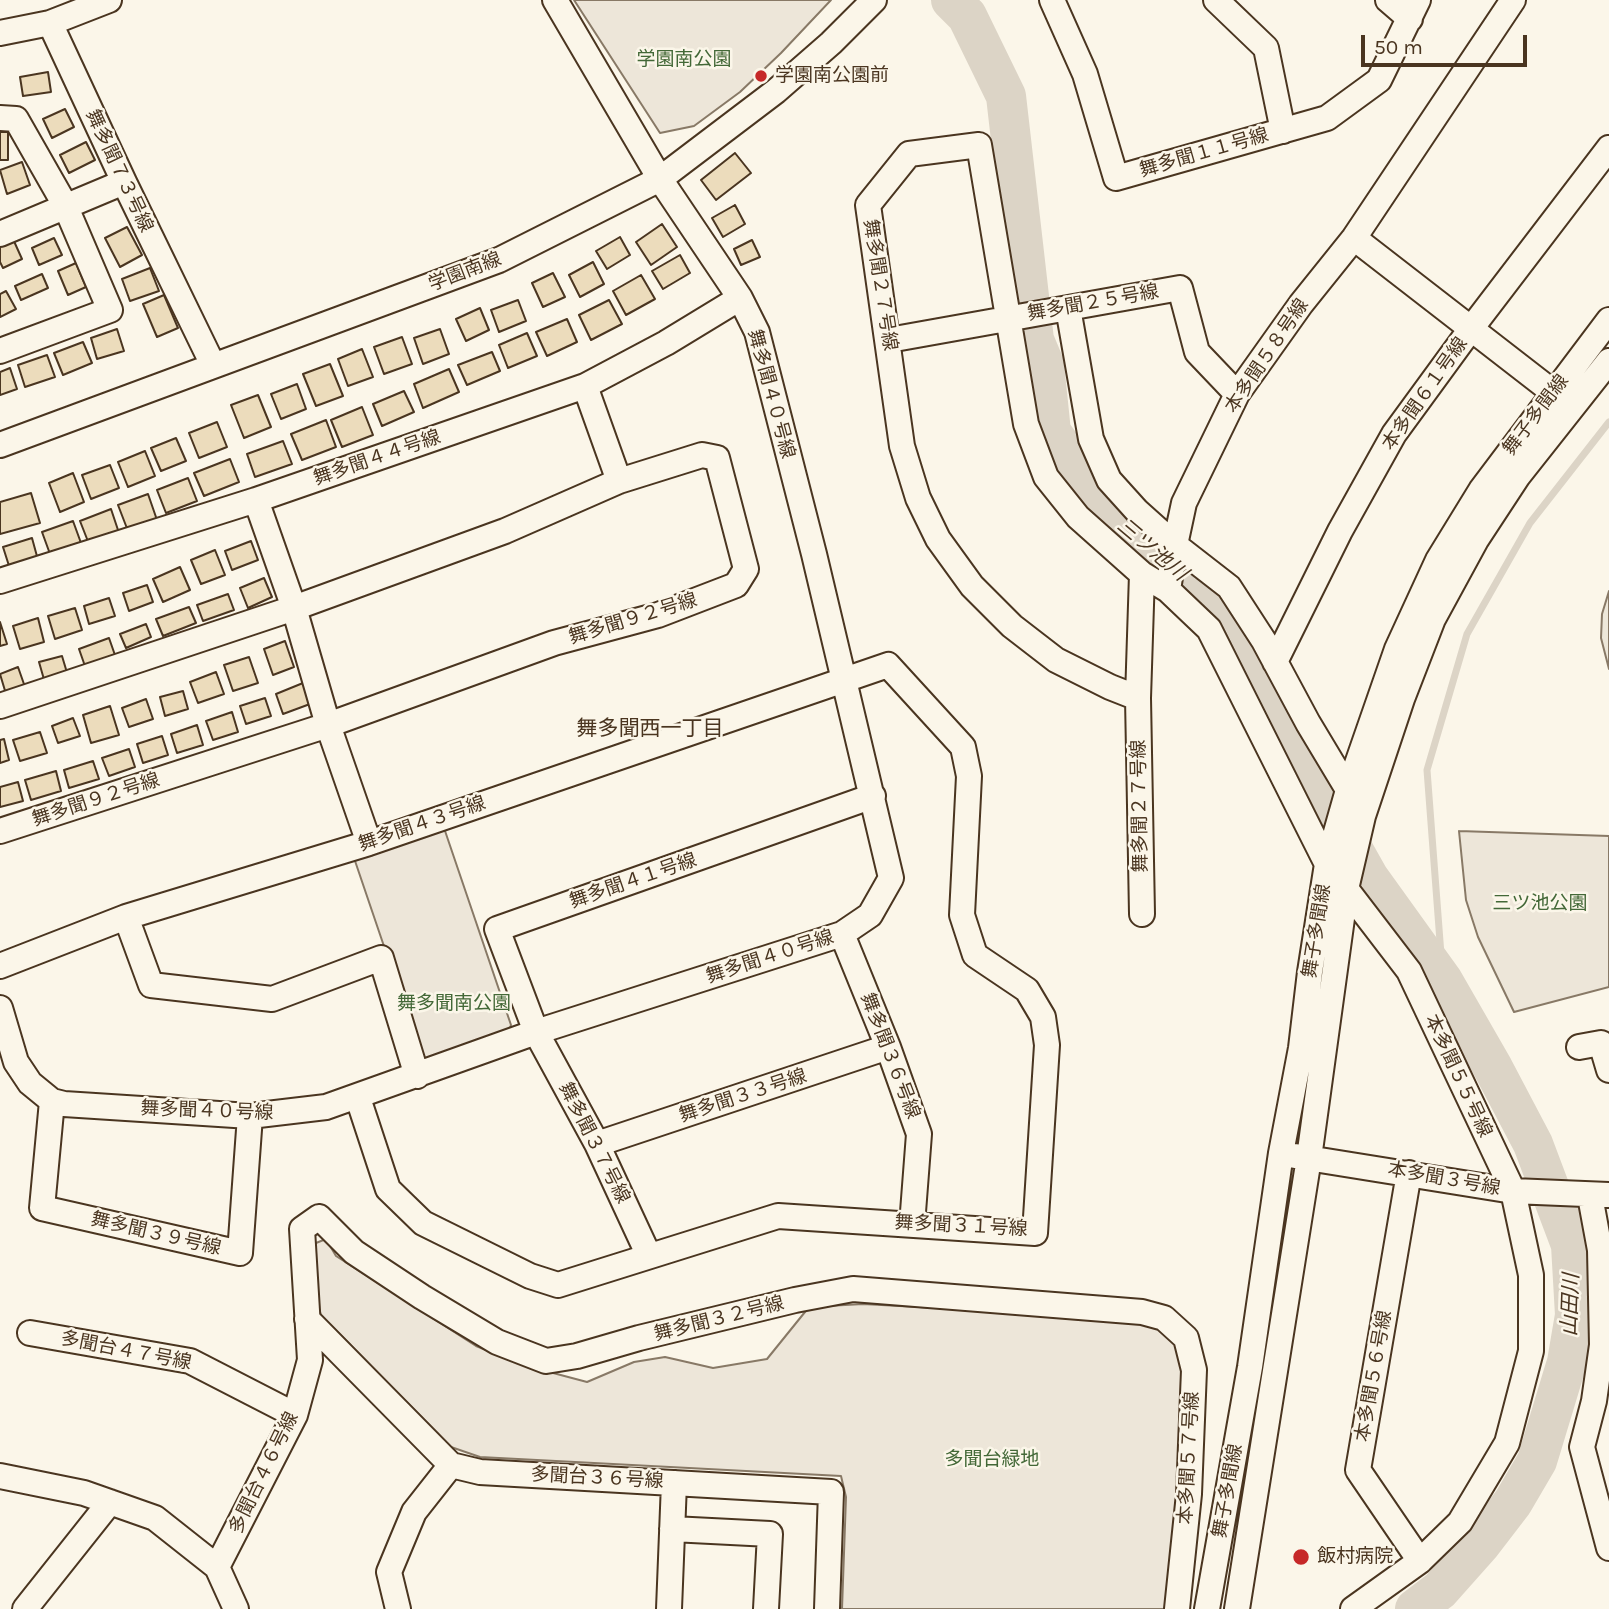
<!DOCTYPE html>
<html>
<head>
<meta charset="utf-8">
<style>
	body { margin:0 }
	#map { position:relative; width:1609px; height:1609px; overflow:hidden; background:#fbf6e9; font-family:Karla,sans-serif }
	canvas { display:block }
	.scale { position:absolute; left:1361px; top:35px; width:166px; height:32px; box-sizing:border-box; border:4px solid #4a3520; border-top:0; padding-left:9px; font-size:21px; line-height:24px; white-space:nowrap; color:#4a3520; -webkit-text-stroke:5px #fbf6e9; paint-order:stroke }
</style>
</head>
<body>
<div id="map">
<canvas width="1609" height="1609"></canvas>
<div class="scale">50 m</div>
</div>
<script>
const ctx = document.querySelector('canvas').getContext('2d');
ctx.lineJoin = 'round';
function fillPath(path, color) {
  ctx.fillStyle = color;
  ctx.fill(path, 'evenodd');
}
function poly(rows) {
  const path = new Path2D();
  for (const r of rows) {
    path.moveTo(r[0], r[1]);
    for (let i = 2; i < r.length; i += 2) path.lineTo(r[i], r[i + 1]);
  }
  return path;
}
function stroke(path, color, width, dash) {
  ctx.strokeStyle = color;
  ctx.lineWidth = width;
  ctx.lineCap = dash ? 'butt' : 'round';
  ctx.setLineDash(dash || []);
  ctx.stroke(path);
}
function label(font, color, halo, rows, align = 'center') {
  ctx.font = font + ' Karla,"Noto Sans JP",sans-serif';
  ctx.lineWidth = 5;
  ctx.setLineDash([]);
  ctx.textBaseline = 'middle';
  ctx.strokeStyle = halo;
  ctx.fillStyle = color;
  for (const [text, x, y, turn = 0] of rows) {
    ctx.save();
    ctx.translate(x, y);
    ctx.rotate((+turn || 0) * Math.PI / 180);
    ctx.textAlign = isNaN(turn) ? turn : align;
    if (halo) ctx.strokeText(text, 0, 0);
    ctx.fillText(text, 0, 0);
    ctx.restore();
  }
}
const green = poly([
	[574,0,831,0,781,53,740,92,694,126,660,133,574,0],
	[443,825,511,1025,506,1038,424,1064,353,855,443,825],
	[1459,831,1609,836,1609,987,1514,1012,1478,937,1466,900,1459,831],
	[326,1239,336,1256,476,1346,523,1365,587,1382,634,1362,665,1357,713,1368,767,1359,809,1307,863,1304,1139,1319,1164,1331,1181,1351,1181,1490,1165,1609,842,1609,846,1497,841,1476,480,1457,451,1447,321,1315,311,1285,311,1245,326,1239]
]);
const parking = poly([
	[1609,591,1609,669,1601,638,1602,614,1609,591]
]);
const stream = poly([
	[1443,981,1427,770,1467,634,1530,523,1609,422]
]);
const river = poly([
	[951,0,967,16,1006,96,1034,340,1044,364,1051,432,1114,519,1192,584,1260,684,1369,878,1443,981,1493,1068,1533,1144,1571,1245,1575,1315,1567,1362,1537,1461,1513,1502,1480,1545,1440,1590,1415,1609]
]);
const building = poly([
	[48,72,51,92,23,96,20,77,48,72],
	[65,109,74,127,52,138,43,119,65,109],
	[0,132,8,132,8,160,0,160,0,132],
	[86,142,95,160,69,173,60,155,86,142],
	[735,153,751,173,716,200,701,180,735,153],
	[22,162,30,185,7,194,0,170,22,162],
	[735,205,745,224,723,237,712,218,735,205],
	[662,224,677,247,651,265,636,242,662,224],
	[127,227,142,255,120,267,105,238,127,227],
	[620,237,630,255,607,269,596,251,620,237],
	[54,238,62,255,39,265,32,248,54,238],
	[13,239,22,259,3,268,0,262,0,245,13,239],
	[752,240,760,257,741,265,734,249,752,240],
	[680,255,690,273,663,289,652,271,680,255],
	[593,262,604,284,580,297,569,275,593,262],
	[76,263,86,287,68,295,58,271,76,263],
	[150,268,159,291,130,301,122,279,150,268],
	[553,273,565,297,543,307,532,283,553,273],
	[42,274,48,288,21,300,15,286,42,274],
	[641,275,655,299,626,315,613,291,641,275],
	[6,291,16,309,0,317,0,294,6,291],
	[164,295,178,328,157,337,143,304,164,295],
	[518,300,526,321,499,332,491,310,518,300],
	[609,300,622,324,591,340,579,315,609,300],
	[480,308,489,330,466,341,456,319,480,308],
	[567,319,577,342,547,356,536,332,567,319],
	[117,329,124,351,97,359,91,338,117,329],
	[440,329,449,354,423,364,414,338,440,329],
	[527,333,537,356,508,368,499,345,527,333],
	[402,337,412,364,384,374,374,347,402,337],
	[83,342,92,363,63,375,54,353,83,342],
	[362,349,373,377,348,386,338,359,362,349],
	[492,352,500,371,467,385,458,365,492,352],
	[47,355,55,377,25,387,18,365,47,355],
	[330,364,343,396,316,406,303,374,330,364],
	[10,368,17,389,0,395,0,372,10,368],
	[449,369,459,392,423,408,414,384,449,369],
	[297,384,306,409,281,419,271,394,297,384],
	[404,391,414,412,382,426,373,404,404,391],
	[258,395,271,427,244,438,231,405,258,395],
	[362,407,373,435,342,447,331,420,362,407],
	[326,420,336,447,302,460,291,434,326,420],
	[217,422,227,447,199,458,189,433,217,422],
	[176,438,186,461,161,471,151,448,176,438],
	[283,441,292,464,255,477,247,454,283,441],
	[145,451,155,476,128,487,118,462,145,451],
	[230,459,239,482,204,496,194,473,230,459],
	[110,465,119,488,91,499,82,475,110,465],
	[73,473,84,502,60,512,49,483,73,473],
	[188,478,197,501,166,513,157,490,188,478],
	[31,493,40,523,0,534,0,502,31,493],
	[148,494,157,520,128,531,118,505,148,494],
	[111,509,119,533,89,544,80,521,111,509],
	[73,521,81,543,50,554,42,532,73,521],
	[32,538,38,560,10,569,3,547,32,538],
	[251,541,258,560,232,570,225,551,251,541],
	[215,550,225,575,201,584,191,560,215,550],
	[180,567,190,590,163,602,153,579,180,567],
	[264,578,272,597,248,608,240,588,264,578],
	[147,585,153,602,129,611,123,593,147,585],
	[228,594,234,610,203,621,197,605,228,594],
	[109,598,115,616,89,624,84,606,109,598],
	[189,607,196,623,163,636,156,619,189,607],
	[75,608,82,630,55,639,48,616,75,608],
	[38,618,44,642,20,649,13,626,38,618],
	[0,622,7,644,0,646,0,622],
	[146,624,151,637,126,648,120,634,146,624],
	[109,638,116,658,86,669,79,649,109,638],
	[285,641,294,667,273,675,264,649,285,641],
	[62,656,68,676,45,683,39,662,62,656],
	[249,657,258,683,233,691,224,665,249,657],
	[18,667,25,687,6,694,0,674,18,667],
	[216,672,224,694,198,703,190,682,216,672],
	[303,683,310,704,283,714,276,694,303,683],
	[183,691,188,709,165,716,160,697,183,691],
	[265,698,271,716,246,724,240,706,265,698],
	[146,699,153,719,129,727,122,708,146,699],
	[110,706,119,735,91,743,83,715,110,706],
	[232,712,238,732,213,740,206,721,232,712],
	[73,718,80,736,58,743,52,726,73,718],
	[197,725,203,745,177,753,171,734,197,725],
	[40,732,47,753,20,761,13,740,40,732],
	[162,736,168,755,143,763,137,744,162,736],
	[4,739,9,760,0,763,0,740,4,739],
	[129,749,135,767,109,776,102,758,129,749],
	[93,761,99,779,69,788,64,770,93,761],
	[56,771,61,791,31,800,25,780,56,771],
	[18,782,23,801,0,807,0,787,18,782]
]);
const minor = poly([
	[1052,0,1085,74,1116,178,1327,118,1379,80,1418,0],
	[1216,0,1266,48,1283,131],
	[1388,0,1410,19],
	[50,23,109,0],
	[0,33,50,23,124,182,213,365],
	[0,118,16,119,65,205,110,310,0,351],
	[0,234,124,182],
	[1354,238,1563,400],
	[1068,308,1091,439,1109,480,1137,511,1175,545,1168,590],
	[889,340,1180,288,1197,352,1237,394],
	[585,386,619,481],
	[0,445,499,260,660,179,776,91,831,43,874,0],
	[256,500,294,608,328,725,369,843],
	[1142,574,1168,590,1209,629,1327,864,1409,971,1513,1191,1531,1275,1531,1351,1507,1443,1460,1522,1420,1561,1353,1609],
	[0,581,256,500,585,386,666,343,740,298],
	[1275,662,1340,531,1394,434,1470,330,1609,148],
	[1138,698,1142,574,1078,517,1046,477,1026,424,979,145,909,154,868,205,902,446,918,498,938,539,972,586,1012,626,1056,660,1110,687,1138,698,1142,914],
	[0,706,294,608,505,531,619,481,702,455,717,458,746,569,736,585,658,615,554,643,328,725,0,831],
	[1353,798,1308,723,1264,641,1229,587,1175,545,1184,503,1237,394,1301,304,1354,238,1513,0],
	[126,917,151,985,272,999,381,958,417,1076],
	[842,934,888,1047,919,1134,912,1225],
	[0,966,126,917,369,843,888,665,963,747,969,776,962,915,975,955,1027,990,1043,1017,1047,1045,1035,1233,778,1216,558,1285,530,1276,423,1223,388,1189,358,1098],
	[0,1008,16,1062,30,1083,52,1101,64,1104,250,1116,326,1107,536,1032,842,934,870,915,891,878,814,554,757,332,740,298,660,179,555,0],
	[1579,1047,1601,1043,1609,1070],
	[52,1101,42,1208,240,1253,250,1116],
	[597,1144,888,1047],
	[1295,1156,1513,1191,1609,1195],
	[1409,1173,1358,1470,1420,1561],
	[1590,1196,1600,1250,1602,1345,1594,1401,1582,1447,1609,1548],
	[649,1256,597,1144,536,1032,497,929,873,796],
	[307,1319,451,1465,480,1472,831,1492,827,1609],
	[30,1333,190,1361,295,1415],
	[0,1476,84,1493,155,1518,217,1567,236,1609],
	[672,1529,770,1534,766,1609],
	[217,1567,295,1415,310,1360,302,1229,319,1217,354,1252,422,1297,497,1342,546,1361,577,1356,639,1338,795,1300,853,1289,1142,1312,1164,1318,1186,1338,1194,1370,1189,1494,1177,1609],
	[25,1609,110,1502],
	[398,1609,389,1572,414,1512,451,1465],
	[669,1609,674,1483],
	[1207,1609,1250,1367,1281,1153,1301,1048,1310,972,1327,864,1348,790,1397,649,1438,560,1481,490,1609,320],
	[1237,1609,1309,1158,1346,889,1363,816,1402,699,1433,619,1476,540,1518,476,1609,361]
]);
const markers = [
	[761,76,7,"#c62828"],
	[1301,1557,9,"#c62828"]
];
const parkNames = [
	["学園南公園",684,60],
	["三ツ池公園",1540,904],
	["舞多聞南公園",454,1004],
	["多聞台緑地",992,1460]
];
const poiNames = [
	["学園南公園前",775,76],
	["飯村病院",1317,1557]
];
const streetNames = [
	["舞多聞１１号線",1204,153,-16],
	["舞多聞７３号線",119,171,65],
	["学園南線",465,272,-21],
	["舞多聞２７号線",880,285,81],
	["舞多聞２５号線",1093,303,-10],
	["本多聞５８号線",1267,356,-56],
	["舞多聞４０号線",771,394,75],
	["本多聞６１号線",1425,394,-55],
	["舞子多聞線",1536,415,-53],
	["舞多聞４４号線",377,458,-19],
	["舞多聞９２号線",633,619,-17],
	["舞多聞９２号線",96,800,-18],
	["舞多聞２７号線",1140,806,-91],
	["舞多聞４３号線",422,824,-19],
	["舞多聞４１号線",633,881,-19],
	["舞子多聞線",1317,931,-81],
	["舞多聞４０号線",770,957,-18],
	["舞多聞３６号線",890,1056,69],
	["本多聞５５号線",1458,1076,65],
	["舞多聞３３号線",743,1096,-18],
	["舞多聞４０号線",207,1111,2],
	["舞多聞３７号線",594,1143,63],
	["本多聞３号線",1444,1179,10],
	["舞多聞３１号線",961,1226,3],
	["舞多聞３９号線",156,1234,13],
	["舞多聞３２号線",719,1319,-14],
	["多聞台４７号線",126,1351,11],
	["本多聞５６号線",1374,1376,-80],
	["本多聞５７号線",1189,1458,-87],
	["多聞台４６号線",264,1473,-64],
	["多聞台３６号線",597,1478,3],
	["舞子多聞線",1228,1491,-80]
];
const waterNames = [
	["三ツ池川",1152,550,40],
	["山田川",1571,1305,-88]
];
const neighbourhoodNames = [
	["舞多聞西一丁目",650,729]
];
fillPath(green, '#ede6d9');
stroke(green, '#887966', 2);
fillPath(parking, '#ede7d9');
stroke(parking, '#887966', 2);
stroke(stream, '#dcd4c6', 7);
stroke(river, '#dcd4c6', 40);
fillPath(building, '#ecdcbc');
stroke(building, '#4a3520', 2);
stroke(minor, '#4a3520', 28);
stroke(minor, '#fbf6e9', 24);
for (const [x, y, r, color] of markers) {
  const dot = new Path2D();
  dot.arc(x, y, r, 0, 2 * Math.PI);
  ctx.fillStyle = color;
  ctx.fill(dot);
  stroke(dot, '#fbf6e9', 2.5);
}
label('19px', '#436837', '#fbf6e9', parkNames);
label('19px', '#4a3520', '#fbf6e9', poiNames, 'left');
label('19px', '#4a3520', '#fbf6e9', streetNames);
label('italic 21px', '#4a3520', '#fbf6e9', waterNames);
label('21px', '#4a3520', '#fbf6e9', neighbourhoodNames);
</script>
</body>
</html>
